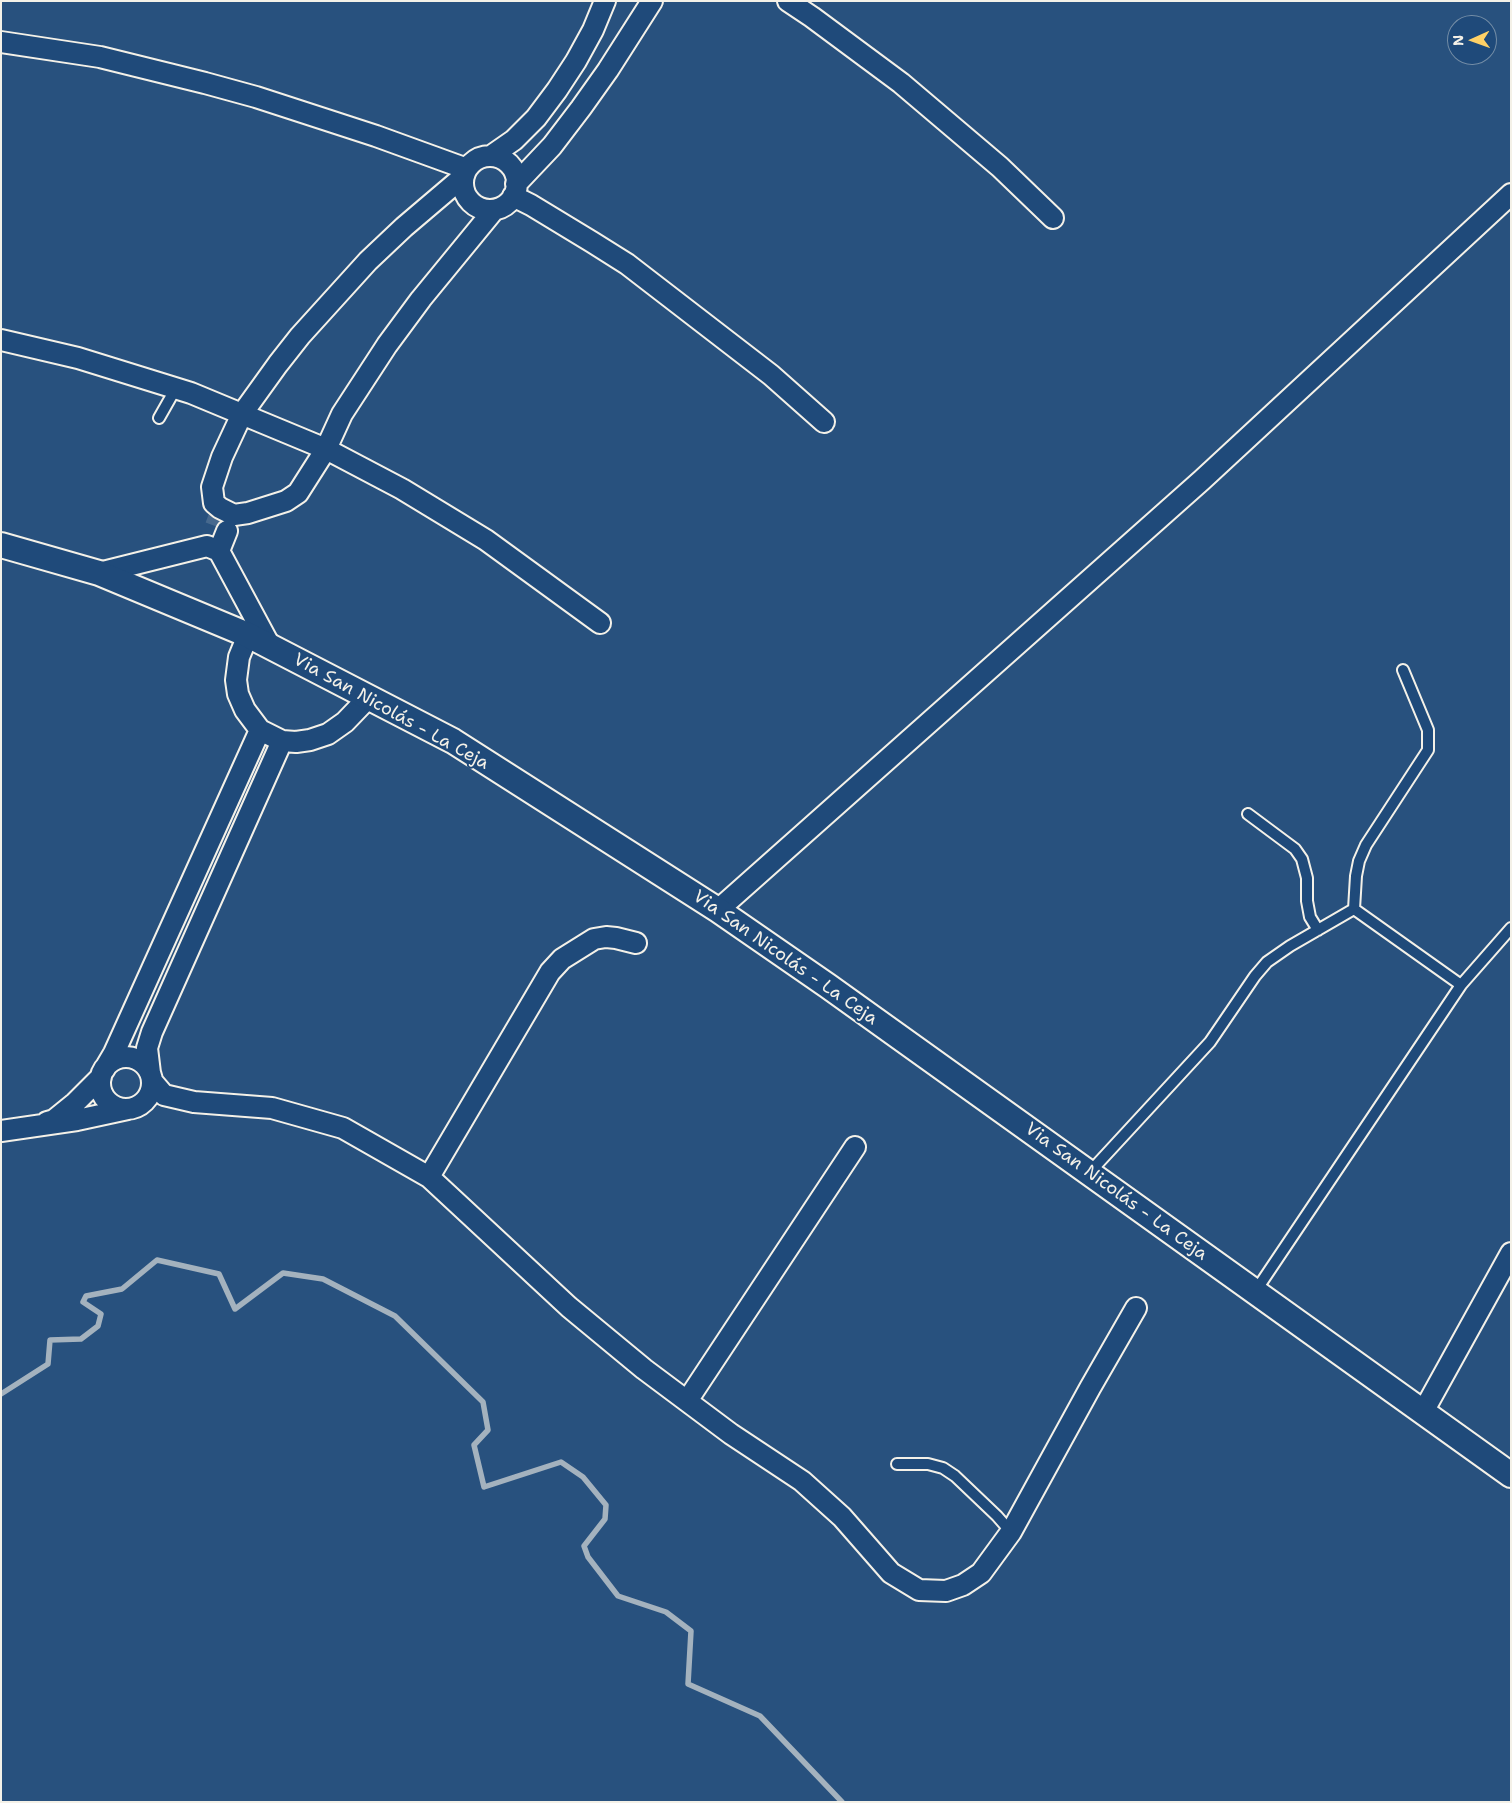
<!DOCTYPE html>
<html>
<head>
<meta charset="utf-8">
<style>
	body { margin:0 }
	#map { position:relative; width:1512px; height:1803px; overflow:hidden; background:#28517e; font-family:"Shantell Sans",sans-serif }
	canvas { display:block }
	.frame { position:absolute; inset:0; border:2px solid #f4f1e8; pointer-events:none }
	.north { position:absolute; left:1447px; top:15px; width:50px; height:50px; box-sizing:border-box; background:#1f4a7a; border:1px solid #748da6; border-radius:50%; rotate:268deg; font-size:14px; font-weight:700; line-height:20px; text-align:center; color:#f4f1e8 }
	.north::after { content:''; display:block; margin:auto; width:18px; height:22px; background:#ffd166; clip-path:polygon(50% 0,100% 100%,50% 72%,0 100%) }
</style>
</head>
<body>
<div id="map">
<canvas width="1512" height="1803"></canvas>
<div class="frame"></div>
<div class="north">N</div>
</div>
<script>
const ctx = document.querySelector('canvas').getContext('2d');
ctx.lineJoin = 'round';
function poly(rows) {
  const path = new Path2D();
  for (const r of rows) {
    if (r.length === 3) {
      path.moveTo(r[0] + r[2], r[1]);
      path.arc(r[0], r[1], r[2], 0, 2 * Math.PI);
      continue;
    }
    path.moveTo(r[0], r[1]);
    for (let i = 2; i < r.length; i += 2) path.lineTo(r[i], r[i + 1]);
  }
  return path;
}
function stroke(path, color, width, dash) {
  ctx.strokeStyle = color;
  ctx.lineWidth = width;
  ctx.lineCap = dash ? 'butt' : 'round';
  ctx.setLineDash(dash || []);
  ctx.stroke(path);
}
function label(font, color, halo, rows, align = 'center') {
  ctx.font = font + ' "Shantell Sans",sans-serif';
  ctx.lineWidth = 4;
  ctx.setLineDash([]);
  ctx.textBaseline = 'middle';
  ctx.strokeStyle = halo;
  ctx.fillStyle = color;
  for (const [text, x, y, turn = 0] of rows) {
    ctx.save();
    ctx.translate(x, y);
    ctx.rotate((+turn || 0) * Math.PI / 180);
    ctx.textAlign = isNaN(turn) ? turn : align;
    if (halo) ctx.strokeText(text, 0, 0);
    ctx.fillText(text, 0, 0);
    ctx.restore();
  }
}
const stream = poly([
	[1,1394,48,1364,50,1340,81,1339,98,1326,101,1314,83,1302,86,1296,122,1289,157,1260,219,1274,235,1309,283,1273,323,1279,395,1316,483,1402,488,1430,474,1445,484,1487,561,1462,583,1477,606,1505,605,1519,584,1546,588,1557,618,1596,666,1612,691,1631,688,1684,760,1716,842,1802]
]);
const minorTunnel = poly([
	[215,526,218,518]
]);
const service = poly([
	[159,418,176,388],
	[1248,814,1295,849,1302,859,1307,878,1307,901,1310,917,1318,930],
	[1354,909,1461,985],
	[1089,1173,1210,1042,1255,976,1267,962,1290,946,1354,909,1356,876,1359,861,1366,845,1428,750,1428,730,1403,670],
	[1255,1292,1461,985,1511,928],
	[897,1464,928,1464,943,1468,955,1476,997,1516,1011,1532]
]);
const minor = poly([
	[788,1,812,17,901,83,1000,167,1053,218],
	[1,42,100,57,205,83,256,97,376,136,467,169],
	[491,156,514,140,536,118,557,90,576,61,593,30,605,1],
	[490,183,27],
	[464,176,404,227,368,261,300,336,278,364,242,414,222,457,212,487,214,503,220,508,234,515,248,513,286,501,298,493,326,449,342,414,387,345,421,299,494,210],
	[516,184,552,146,581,108,608,70,652,1],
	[513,196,531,205,592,242,627,264,771,375,824,422],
	[1,340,78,358,191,393,326,449,402,489,486,540,600,623],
	[219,551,227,531],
	[99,573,207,546,219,551,270,646],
	[248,635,239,657,236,680,238,694,245,710,260,730,282,741,296,742,310,740,328,734,345,722,369,697],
	[718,910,1202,480,1511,194],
	[126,1083,26],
	[104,1070,114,1053,260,730],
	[150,1073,147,1048,152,1032,282,741],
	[152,1081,164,1095,194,1102,272,1108,343,1128,429,1177,569,1307,644,1369,731,1434,802,1481,842,1517,891,1573,919,1590,946,1591,963,1585,981,1573,1011,1532,1090,1388,1136,1308],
	[47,1122,54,1120,75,1103,101,1077],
	[1,1131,77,1120,128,1109],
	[429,1177,550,972,562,959,594,939,606,937,616,938,636,943],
	[687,1401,855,1147],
	[1423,1412,1511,1253]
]);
const tertiary = poly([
	[1,545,99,573,248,635,453,741,718,910,828,986,1511,1475]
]);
const streetNames = [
	["Via San Nicolás - La Ceja",391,712,29],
	["Via San Nicolás - La Ceja",785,958,35],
	["Via San Nicolás - La Ceja",1116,1192,36]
];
stroke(stream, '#a4b2be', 5.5);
stroke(minorTunnel, '#47698e', 20, [20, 10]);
stroke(service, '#f4f1e8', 14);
stroke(minor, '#f4f1e8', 24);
stroke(tertiary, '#f4f1e8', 28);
stroke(service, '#1f4a7a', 10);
stroke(minor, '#1f4a7a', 20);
stroke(tertiary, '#1f4a7a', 24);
label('18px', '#f4f1e8', '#1f4a7a', streetNames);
</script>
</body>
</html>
